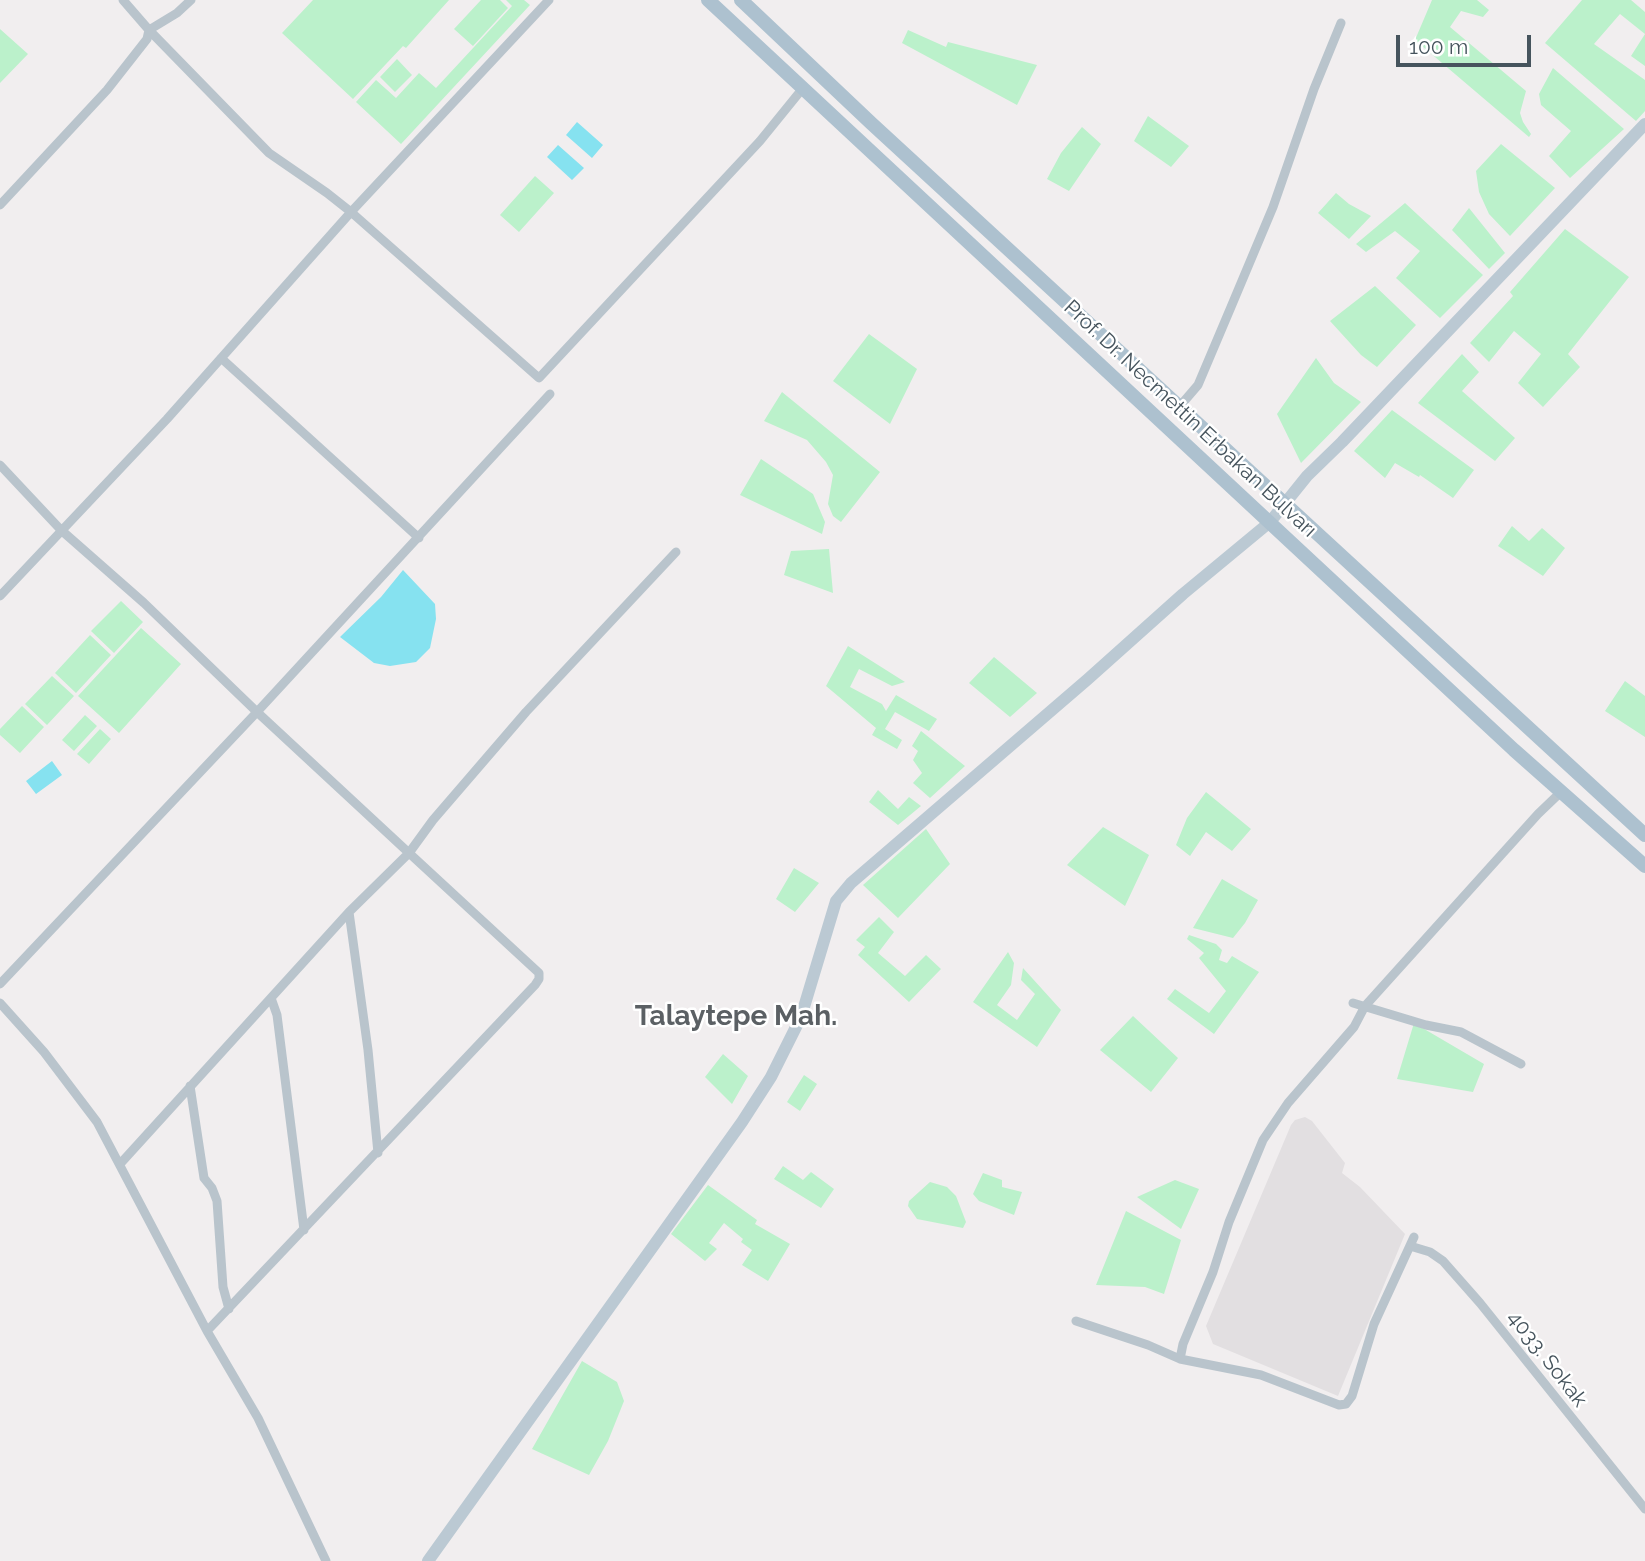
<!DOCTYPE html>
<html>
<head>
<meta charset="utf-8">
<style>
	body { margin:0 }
	#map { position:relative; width:1645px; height:1561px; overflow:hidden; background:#f1eeef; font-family:Raleway,sans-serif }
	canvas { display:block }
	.scale { position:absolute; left:1396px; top:35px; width:135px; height:32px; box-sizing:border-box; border:4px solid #46545d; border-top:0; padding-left:9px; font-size:21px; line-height:24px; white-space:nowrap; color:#46545d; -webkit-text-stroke:5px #fff; paint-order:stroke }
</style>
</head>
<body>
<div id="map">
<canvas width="1645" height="1561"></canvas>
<div class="scale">100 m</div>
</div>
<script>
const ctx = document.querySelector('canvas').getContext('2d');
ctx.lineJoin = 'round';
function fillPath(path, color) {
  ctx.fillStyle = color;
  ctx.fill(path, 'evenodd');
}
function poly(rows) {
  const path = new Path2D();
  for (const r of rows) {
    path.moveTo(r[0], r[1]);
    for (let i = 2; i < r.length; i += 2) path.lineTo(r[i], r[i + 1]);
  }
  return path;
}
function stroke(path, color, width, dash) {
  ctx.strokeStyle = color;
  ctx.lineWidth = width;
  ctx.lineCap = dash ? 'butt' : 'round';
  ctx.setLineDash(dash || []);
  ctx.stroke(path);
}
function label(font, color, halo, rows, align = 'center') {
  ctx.font = font + ' Raleway,sans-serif';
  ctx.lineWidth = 5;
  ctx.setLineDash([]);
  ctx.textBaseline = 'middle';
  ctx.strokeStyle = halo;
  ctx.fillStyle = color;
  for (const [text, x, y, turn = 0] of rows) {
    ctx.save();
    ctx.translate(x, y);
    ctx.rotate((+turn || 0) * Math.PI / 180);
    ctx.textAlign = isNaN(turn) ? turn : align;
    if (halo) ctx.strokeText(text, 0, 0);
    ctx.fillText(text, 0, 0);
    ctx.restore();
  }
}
const education = poly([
	[1305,1117,1312,1121,1345,1163,1342,1173,1360,1187,1405,1234,1338,1396,1213,1344,1206,1326,1291,1125,1295,1120]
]);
const green = poly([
	[313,0,449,0,406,48,403,46,353,99,282,33],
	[481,0,500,0,508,8,473,46,454,29],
	[506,0,524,0,530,5,401,144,356,102,376,80,396,98,419,73,436,88,512,6],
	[1432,0,1477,0,1489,10,1483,17,1461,11,1450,27,1526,91,1520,113,1523,122,1531,134,1529,137,1415,40],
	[1582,0,1631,0,1645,12,1645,66,1631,56,1645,34,1620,14,1594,44,1645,80,1645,111,1636,121,1545,43],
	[0,29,28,54,0,83],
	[908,30,946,47,948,42,1037,65,1017,105,902,43],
	[397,59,412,75,395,92,380,77],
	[1553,68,1624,129,1570,178,1549,156,1571,131,1541,105,1539,94],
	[1148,116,1189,146,1171,167,1134,141],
	[1082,127,1101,144,1069,191,1047,179,1061,153],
	[1501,144,1555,188,1510,236,1489,214,1479,192,1476,171],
	[535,176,554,193,519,232,500,215],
	[1336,193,1349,204,1371,216,1349,239,1318,213],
	[1405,203,1483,275,1440,318,1396,278,1420,251,1395,231,1366,252,1356,244],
	[1469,208,1505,253,1489,269,1452,230],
	[1565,229,1629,277,1568,354,1580,367,1543,407,1518,383,1541,354,1514,331,1489,362,1470,343,1513,296,1510,292],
	[1375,286,1416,325,1377,367,1361,355,1330,321],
	[869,334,917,369,890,424,833,381],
	[1462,354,1479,372,1462,391,1515,438,1495,461,1418,403],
	[1316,358,1334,383,1361,402,1301,463,1277,414],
	[782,392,880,472,841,522,833,516,828,504,833,475,826,462,807,440,764,421],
	[1392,410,1474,470,1453,498,1420,475,1419,477,1395,463,1385,478,1354,451],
	[761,459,813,494,825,522,822,534,740,495],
	[1512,526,1529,541,1542,528,1565,548,1543,576,1498,546],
	[829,549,833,593,784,575,791,551],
	[121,601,143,622,114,653,91,631],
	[141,628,181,664,119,733,78,696],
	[90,635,111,655,76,693,55,673],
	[848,646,905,682,892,686,859,669,850,687,882,704,886,711,896,695,937,719,929,731,895,712,885,729,902,740,897,749,872,735,876,728,826,686],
	[994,657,1037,693,1010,717,969,683],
	[52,676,74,696,47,725,25,704],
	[1625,681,1645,696,1645,737,1605,711],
	[22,706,44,727,20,753,0,735,0,729],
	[85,715,97,726,74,751,62,740],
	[100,729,111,739,89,764,77,754],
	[921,731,965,766,930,798,913,783,922,773,913,760,918,751,912,746],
	[878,790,898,809,909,797,921,806,898,825,869,802],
	[1206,792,1251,829,1232,851,1206,832,1190,856,1176,845,1187,818],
	[1103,827,1149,855,1125,906,1067,865],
	[926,829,950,864,898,918,863,885],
	[794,868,819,883,795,912,776,899],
	[1222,879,1258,900,1245,923,1233,938,1193,928],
	[879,917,894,932,878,953,905,976,926,955,941,969,909,1002,858,955,865,947,856,940],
	[1189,935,1216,944,1222,950,1219,960,1227,963,1232,956,1259,972,1214,1034,1167,999,1175,989,1209,1013,1226,991,1199,958,1204,953,1187,939],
	[1008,952,1014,963,1011,985,997,1005,1017,1020,1035,994,1021,980,1023,968,1061,1010,1037,1047,973,1002],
	[1133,1016,1178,1058,1151,1092,1100,1050],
	[1414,1023,1484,1064,1473,1092,1397,1079],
	[723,1054,748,1076,732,1104,705,1077],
	[804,1075,817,1084,800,1111,787,1102],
	[783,1166,803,1180,811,1172,834,1189,821,1208,774,1179],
	[983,1173,1002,1180,1002,1187,1022,1192,1014,1215,979,1201,973,1194],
	[1175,1180,1199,1189,1181,1229,1137,1197],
	[930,1182,947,1187,956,1196,966,1222,963,1228,917,1219,908,1206,909,1201],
	[708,1185,757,1220,755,1224,790,1244,768,1281,742,1265,752,1250,741,1242,743,1239,724,1223,709,1243,717,1249,705,1261,671,1234],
	[1126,1211,1181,1240,1164,1294,1145,1287,1096,1285],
	[582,1361,617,1382,624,1401,608,1441,589,1475,532,1449]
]);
const water = poly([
	[577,122,603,145,592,158,566,135],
	[558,145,584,168,572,180,547,157],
	[403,570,435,604,436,619,430,648,416,662,390,666,374,663,340,637,381,597],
	[52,761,62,775,36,794,26,781]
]);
const street = poly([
	[191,0,177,13,149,30,269,153,327,193,351,212,539,378,760,141,803,88],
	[0,205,107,90,147,39,149,30,123,0],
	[221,358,419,538],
	[1180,406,1198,385,1231,307,1273,207,1314,89,1341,23],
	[0,465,61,530,144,603,257,712,409,853,433,820,526,712,676,552],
	[0,596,167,419,351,212,549,0],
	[349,912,368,1050,378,1153],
	[0,984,257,712,550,394],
	[271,998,277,1015,304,1230],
	[0,1003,44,1052,97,1122,207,1331,258,1418,326,1561],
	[1353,1003,1426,1025,1461,1032,1521,1064],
	[190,1086,204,1178,212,1188,217,1201,223,1287,229,1309],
	[120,1164,349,912,409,853,539,973,539,979,535,985,207,1331],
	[1410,1246,1430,1252,1443,1261,1480,1303,1645,1509],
	[1076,1321,1148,1345,1180,1359,1261,1375,1339,1405,1346,1404,1352,1396,1374,1324,1414,1237],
	[1180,1359,1183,1344,1213,1272,1229,1222,1263,1140,1288,1103,1354,1027,1365,1006,1538,814,1562,791]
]);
const secondary = poly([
	[428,1561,742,1122,771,1077,801,1017,836,901,851,883,1088,679,1183,594,1270,522,1307,476,1342,442,1645,124]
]);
const primary = poly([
	[708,0,1514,750,1645,866],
	[741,0,871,123,1645,835]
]);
const streetNames = [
	["Prof. Dr. Necmettin Erbakan Bulvarı",1190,419,43],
	["4033. Sokak",1547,1359,52]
];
const districtNames = [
	["Talaytepe Mah.",736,1017]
];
fillPath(education, '#e2dfe1');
fillPath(green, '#bbf1cb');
fillPath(water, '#86e2f0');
stroke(street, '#b9c4cc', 9);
stroke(secondary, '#bbc9d3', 12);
stroke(primary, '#adc1cf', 14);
label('21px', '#46545d', '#fff', streetNames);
label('bold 28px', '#5b6064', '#fff', districtNames);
</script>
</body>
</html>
